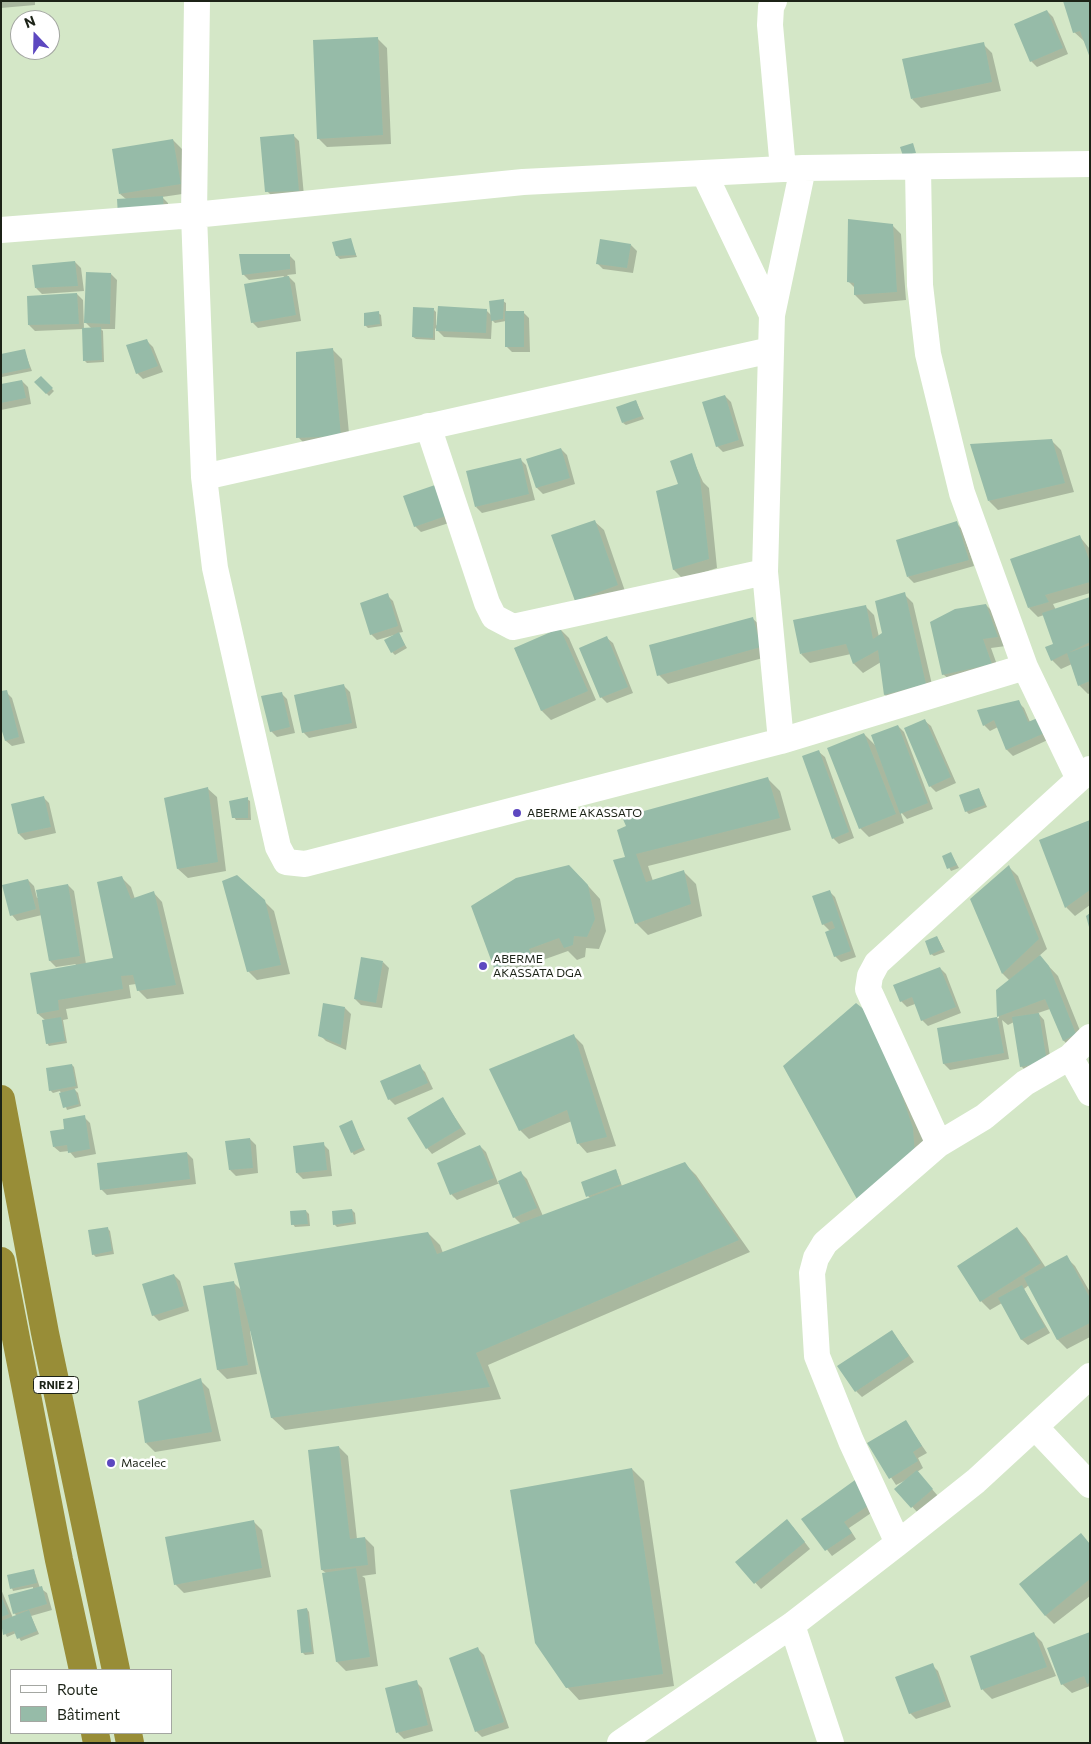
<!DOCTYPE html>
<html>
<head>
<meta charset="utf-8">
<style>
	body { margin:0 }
	#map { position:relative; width:1091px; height:1744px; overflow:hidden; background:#d4e7c7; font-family:Commissioner,sans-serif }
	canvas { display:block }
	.frame { position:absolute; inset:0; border:2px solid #1c2317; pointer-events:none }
	.legend { position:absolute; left:10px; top:1669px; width:162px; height:65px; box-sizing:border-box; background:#fff; border:1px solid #a4a7a2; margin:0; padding:6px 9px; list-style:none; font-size:15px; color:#1c2317 }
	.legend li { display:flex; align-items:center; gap:10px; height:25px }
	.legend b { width:25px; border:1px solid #a4a7a2 }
	.north { position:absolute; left:10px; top:10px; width:50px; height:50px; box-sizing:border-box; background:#fff; border:1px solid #a4a7a2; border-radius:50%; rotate:339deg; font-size:14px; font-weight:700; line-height:20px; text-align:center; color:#1c2317 }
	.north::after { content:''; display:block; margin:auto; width:18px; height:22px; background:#5d48c0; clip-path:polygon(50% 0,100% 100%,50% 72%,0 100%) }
</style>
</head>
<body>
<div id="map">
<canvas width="1091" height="1744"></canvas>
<div class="frame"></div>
<ul class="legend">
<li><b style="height:6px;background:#fff"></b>Route</li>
<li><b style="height:14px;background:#96bba8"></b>Bâtiment</li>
</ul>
<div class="north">N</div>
</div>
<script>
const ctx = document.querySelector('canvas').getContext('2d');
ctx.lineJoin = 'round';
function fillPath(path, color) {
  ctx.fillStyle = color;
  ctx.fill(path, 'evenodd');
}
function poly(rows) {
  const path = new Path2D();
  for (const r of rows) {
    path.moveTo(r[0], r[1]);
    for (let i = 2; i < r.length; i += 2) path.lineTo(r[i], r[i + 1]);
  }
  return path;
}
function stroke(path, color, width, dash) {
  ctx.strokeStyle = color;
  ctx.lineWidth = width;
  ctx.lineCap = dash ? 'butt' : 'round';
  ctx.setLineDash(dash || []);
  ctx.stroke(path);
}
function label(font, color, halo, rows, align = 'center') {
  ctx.font = font + ' Commissioner,sans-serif';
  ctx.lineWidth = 5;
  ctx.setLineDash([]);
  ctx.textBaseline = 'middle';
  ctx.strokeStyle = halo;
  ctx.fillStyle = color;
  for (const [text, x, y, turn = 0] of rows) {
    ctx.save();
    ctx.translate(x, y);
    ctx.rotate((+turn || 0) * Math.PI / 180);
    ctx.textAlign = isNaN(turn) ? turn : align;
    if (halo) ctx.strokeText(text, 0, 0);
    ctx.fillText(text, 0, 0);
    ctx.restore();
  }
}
const shadow = poly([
	[1,1,35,1,35,5,1,8],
	[1090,1,1085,41,1084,41,1074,32],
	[1047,11,1053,17,1068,54,1037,67,1031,61],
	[378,39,387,48,391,144,327,147,318,138],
	[983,44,992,53,1001,91,921,108,912,99],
	[293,135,299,141,304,196,273,197,267,191],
	[173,140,182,149,189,193,162,197,168,203,169,219,126,199,120,194],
	[892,225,901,234,906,300,864,304,855,295,855,288,848,281],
	[350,240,357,257,340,259,337,256],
	[631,245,637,251,633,273,603,269,597,263],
	[289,255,295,261,296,274,287,275,295,283,301,321,258,328,252,322,284,276,249,280,243,274],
	[75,262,81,268,84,291,42,294,36,288],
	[111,274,117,280,115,329,101,329,103,331,104,362,87,363,84,360,83,329,35,331,29,325,77,294,83,300,84,329,92,329,84,321],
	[503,301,506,303,506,312,523,312,529,318,530,352,512,352,506,346,506,321,495,323,492,320,491,339,444,337,435,328,435,340,416,339,413,337,434,310,436,312,436,325,438,326,486,310,492,316],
	[378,313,381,315,382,326,368,328,365,325],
	[147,341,153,347,163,372,143,379,137,373],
	[24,350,32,371,2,377,1,356],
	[333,350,342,359,350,444,307,446,298,437],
	[41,378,54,391,49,396,36,382],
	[22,381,28,387,31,404,1,410,1,385],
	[725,396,731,402,744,446,723,452,717,446],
	[636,401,644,419,626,425,623,423],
	[1051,440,1061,450,1074,492,998,510,989,501],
	[561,449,567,455,575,484,543,494,537,488,528,459],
	[691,455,703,482,709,488,717,568,683,579,674,570,680,485],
	[520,459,526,465,535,500,482,513,476,507],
	[435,486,452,522,421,532,415,526],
	[594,521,604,530,626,594,576,600],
	[956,523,962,529,974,566,914,583,908,577],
	[1079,536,1090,549,1090,593,1053,604,1056,610,1090,599,1090,693,1088,694,1079,685,1072,664,1061,669,1052,660,1054,645,1044,615,1038,617,1029,608],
	[904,594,913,603,934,693,894,704,885,695,881,662,863,673,854,664,851,654,810,663,801,654,865,606,874,615,879,637,884,634],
	[387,595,393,601,403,632,398,633,407,648,395,655,392,652,394,635,377,640,371,634],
	[986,605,995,614,1006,646,991,648,1000,673,953,683,943,674],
	[752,618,762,627,770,656,668,684,659,675],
	[560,629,569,638,596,700,551,720,542,711,515,649],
	[607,638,613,643,633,693,607,703,601,697],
	[344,686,350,692,357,728,309,738,303,732],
	[6,692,12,698,25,743,12,746,6,741],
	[281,693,287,699,295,733,277,737,271,731],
	[1018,702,1024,708,1030,722,1052,738,1013,756,1007,750,998,727,990,731,984,725,979,711],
	[925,721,931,726,956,783,936,792,930,786],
	[898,726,904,732,933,809,907,819,900,811,904,823,869,837,860,828,864,734,877,747],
	[819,752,825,757,854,838,839,844,833,838],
	[768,779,780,791,791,830,648,866,653,881,684,872,696,884,702,916,648,935,636,923,626,857],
	[207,788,217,797,226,871,188,878,178,869],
	[979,789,987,807,969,814,966,811],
	[43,797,49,803,56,833,25,840,19,834],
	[247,799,250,801,251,820,236,820,234,817],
	[1090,822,1090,905,1075,916,1066,907],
	[951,854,959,868,951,871,943,857],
	[1009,867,1018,876,1047,949,1039,956,1058,976,1085,1043,1073,1050,1064,1041,1050,1009,1038,1013,1044,1020,1052,1068,1027,1072,1021,1066,1014,1022,1008,1025,1002,1020,1009,1059,950,1070,944,1064,938,1029,999,1018,998,991,1010,981,1003,974,972,900],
	[122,878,131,887,135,899,153,892,162,902,184,994,147,999,138,990,136,984,129,985,131,998,66,1009,68,1019,63,1020,67,1043,49,1046,47,1043,45,1020,38,1014,76,964,56,967,50,961,42,915,17,921,12,915,28,880,34,886,37,898,68,885,74,891,86,964,114,959],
	[581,878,600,899,606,931,599,949,586,948,585,957,577,960,568,951,540,961,544,972,508,980,496,968],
	[829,891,835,897,856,957,841,962,835,956,830,931,823,924],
	[264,901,274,911,290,974,257,980,248,971],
	[937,937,945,952,934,956,931,954],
	[383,962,389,968,382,1008,361,1005,355,999],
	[940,968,946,974,961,1013,928,1026,922,1020,915,1004,907,1007,901,1001],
	[345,1008,351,1014,346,1050,326,1041,320,1035],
	[865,1012,925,1141,926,1166,785,1066],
	[574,1036,583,1045,616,1146,587,1153,578,1143,572,1121,529,1139,520,1130],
	[72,1065,74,1067,78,1088,74,1089,78,1093,81,1106,67,1110,60,1091,53,1093,50,1090],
	[419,1066,425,1072,433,1089,395,1105,389,1099],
	[442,1098,466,1134,432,1154,427,1148],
	[84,1117,90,1123,96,1154,75,1158,69,1151,60,1152,54,1147,66,1130],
	[351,1121,365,1150,354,1155,352,1152],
	[250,1139,256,1145,258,1173,236,1176,230,1170],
	[323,1144,329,1150,332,1176,303,1179,297,1173],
	[480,1146,486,1152,498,1183,521,1173,527,1179,543,1216,590,1198,588,1196,616,1170,622,1186,684,1163,696,1175,750,1252,488,1365,501,1399,285,1430,272,1418,252,1331,250,1331,257,1374,227,1379,218,1370,204,1288,234,1283,242,1291,428,1233,440,1245,443,1253,521,1224,514,1217,500,1183,457,1200,452,1195,439,1163],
	[187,1153,193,1159,196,1184,107,1195,101,1189],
	[352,1210,355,1213,356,1224,337,1227,334,1224],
	[306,1211,309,1214,310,1226,295,1227,293,1224],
	[107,1228,110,1231,114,1254,96,1257,93,1254],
	[1017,1228,1026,1238,1046,1268,1066,1257,1075,1266,1090,1292,1090,1337,1067,1349,1058,1340,1029,1285,1024,1289,1050,1333,1028,1345,1022,1340,1002,1303,990,1310,981,1301],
	[174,1275,180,1281,189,1311,159,1321,153,1315],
	[892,1331,914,1362,862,1397,856,1391],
	[200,1380,209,1389,221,1441,155,1452,146,1443],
	[905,1421,927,1453,918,1458,923,1468,917,1472,938,1496,918,1513,896,1489,908,1479,896,1485,869,1444],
	[339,1447,348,1456,357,1539,365,1538,374,1547,376,1574,362,1576,365,1578,378,1666,346,1671,337,1662,326,1573,322,1570,309,1451],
	[632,1469,644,1481,674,1686,579,1700,567,1687],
	[855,1482,877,1509,849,1528,856,1539,832,1556,803,1519],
	[253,1521,262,1530,271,1577,184,1593,175,1584],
	[793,1527,810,1549,761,1589,737,1562],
	[1090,1544,1090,1596,1054,1624,1045,1615],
	[34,1570,40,1588,47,1593,52,1610,31,1616,39,1634,21,1641,16,1633,7,1637,1,1626,1,1589,13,1618,17,1616,14,1613,33,1589,33,1587,13,1591,8,1576],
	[307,1609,309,1612,314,1654,305,1655,303,1653],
	[1033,1633,1042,1642,1056,1676,992,1699,983,1690,972,1657],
	[1090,1633,1090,1686,1072,1693,1062,1684],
	[478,1649,484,1655,509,1728,482,1737,476,1731],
	[932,1665,938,1671,951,1707,916,1719,910,1713],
	[416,1682,422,1688,433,1731,404,1739,398,1733]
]);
const building = poly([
	[1063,1,1090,1,1090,58,1080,31,1073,33],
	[1047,10,1063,48,1030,62,1014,24],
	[378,37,383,135,317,139,313,40],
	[984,42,992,82,911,99,902,59],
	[294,134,299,191,265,192,260,137],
	[173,139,181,184,119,194,112,149],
	[913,143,916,153,903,156,900,147],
	[163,196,164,213,118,216,117,199],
	[848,219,893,224,897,292,854,295,854,283,847,282],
	[351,238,356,255,336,256,332,242],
	[600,239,631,244,627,268,596,264],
	[239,254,290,254,290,269,242,275],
	[75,261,78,286,35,288,32,265],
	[86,272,111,273,110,324,84,323],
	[289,276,296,315,251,323,244,284],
	[77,293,79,324,28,325,27,296],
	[504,299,503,319,491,321,489,301],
	[438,306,487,309,486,333,436,331],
	[413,307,434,308,433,338,412,337],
	[379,311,380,324,364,326,364,313],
	[505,311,524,311,524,347,505,347],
	[101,327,102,360,83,361,82,328],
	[147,339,158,366,136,374,126,345],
	[333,348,341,436,296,438,296,352],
	[25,349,30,368,1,374,1,354],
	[41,376,53,388,46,394,34,382],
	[22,380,26,398,1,403,1,384],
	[725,395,739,440,716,447,702,402],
	[636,400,642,416,622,423,616,407],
	[1052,439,1065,483,988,501,970,444],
	[561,448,570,478,536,488,526,459],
	[692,453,700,478,709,559,673,570,656,491,678,484,670,461],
	[521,458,529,494,475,507,466,471],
	[435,485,446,516,414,527,403,496],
	[595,520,618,585,575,601,551,535],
	[957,521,969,560,907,577,896,540],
	[1080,535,1090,562,1090,582,1045,595,1049,602,1028,608,1010,559],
	[905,592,926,684,884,695,878,650,853,664,846,644,800,654,793,620,866,605,873,639,882,633,875,601],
	[388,593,398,626,370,635,360,603],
	[1090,597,1090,642,1068,653,1090,645,1090,681,1078,686,1067,653,1051,661,1045,647,1053,644,1042,613],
	[986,604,998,637,983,639,992,664,942,675,930,622,955,609],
	[753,617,761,647,657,676,649,645],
	[560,628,588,691,541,711,514,648],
	[399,632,405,645,391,653,384,640],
	[607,636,628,687,600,698,579,648],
	[344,684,352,723,302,733,294,695],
	[7,690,19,737,5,741,1,728,1,691],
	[282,692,290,727,270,732,261,696],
	[1019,700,1028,722,1040,717,1047,732,1006,750,994,720,983,726,977,710],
	[925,719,951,777,929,787,904,728],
	[898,725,928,803,900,814,871,735],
	[864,733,896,814,859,829,827,748],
	[819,750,849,832,832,839,802,756],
	[768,777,780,818,636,854,646,882,684,870,691,904,635,924,613,860,625,857,617,830,626,826,622,817],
	[208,787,218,862,177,869,164,798],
	[979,788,985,805,965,812,959,795],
	[44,796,51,827,18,834,11,804],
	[248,797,248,818,232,818,229,801],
	[1090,820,1090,890,1065,908,1039,840],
	[951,852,957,865,947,869,942,856],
	[569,865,588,885,595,919,587,937,574,936,573,945,564,948,559,938,529,949,533,960,494,968,471,906,516,878],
	[1009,865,1039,939,1002,974,970,899],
	[237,875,265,900,281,965,247,972,222,881],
	[122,876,131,899,154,891,176,985,137,991,133,975,121,976,123,989,58,1000,59,1010,37,1014,30,973,113,958,97,882],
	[28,879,36,909,10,916,2,885],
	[68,884,80,956,49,961,36,890],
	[830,890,851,951,834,957,825,932,835,928,832,921,822,925,812,896],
	[1090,913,1090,927,1089,927,1086,916],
	[937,936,943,949,930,955,925,941],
	[1040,955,1049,966,1076,1034,1063,1041,1045,999,997,1017,996,990],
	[361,957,383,961,376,1003,354,999],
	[940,967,956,1007,921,1021,912,997,900,1002,893,985],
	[323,1003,345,1007,341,1045,318,1036],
	[856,1003,866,1011,898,1084,913,1128,915,1154,858,1201,783,1066],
	[1039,1013,1047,1062,1020,1067,1012,1017],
	[61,1017,65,1041,46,1044,42,1020],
	[997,1017,1004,1053,943,1064,937,1028],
	[574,1034,607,1137,577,1144,567,1110,519,1131,489,1069],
	[72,1064,76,1086,49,1091,46,1068],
	[420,1064,428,1083,388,1100,380,1081],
	[75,1089,79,1104,63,1108,59,1093],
	[443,1097,461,1128,426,1149,407,1118],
	[85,1115,90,1149,68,1153,67,1145,53,1147,50,1131,64,1129,63,1119],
	[352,1120,363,1147,351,1153,339,1126],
	[250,1138,253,1168,229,1170,225,1141],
	[324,1142,327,1170,296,1173,293,1146],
	[480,1145,494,1178,450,1195,437,1163],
	[187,1152,190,1179,100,1190,97,1163],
	[685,1162,739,1240,476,1353,490,1387,271,1418,234,1263,428,1232,437,1254],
	[616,1169,621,1184,586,1197,581,1182],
	[521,1171,537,1208,513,1218,498,1181],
	[352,1209,354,1222,333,1225,332,1211],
	[306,1210,308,1224,291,1225,290,1211],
	[108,1227,112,1251,92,1255,88,1230],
	[1017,1227,1041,1263,980,1302,957,1266],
	[1067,1255,1090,1298,1090,1323,1057,1340,1024,1278],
	[174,1274,184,1306,152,1316,142,1284],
	[234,1281,248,1365,217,1370,203,1286],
	[1022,1285,1045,1327,1021,1340,998,1298],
	[892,1330,909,1356,855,1392,837,1366],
	[201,1378,212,1432,145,1443,138,1401],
	[906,1420,922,1446,913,1452,918,1461,889,1479,867,1443],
	[339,1446,350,1539,365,1537,368,1565,321,1570,308,1450],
	[632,1468,663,1674,566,1688,535,1643,510,1490],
	[917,1470,933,1489,911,1508,894,1489],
	[855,1480,872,1503,844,1522,852,1533,825,1551,801,1519],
	[787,1519,805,1542,754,1584,735,1562],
	[254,1520,262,1568,174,1585,165,1537],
	[1081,1533,1090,1544,1090,1579,1045,1616,1019,1584],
	[356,1568,370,1657,336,1662,322,1573],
	[34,1569,37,1583,10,1589,7,1575],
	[42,1586,47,1604,13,1614,8,1595],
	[1,1596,9,1614,1,1617],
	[307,1608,312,1652,301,1653,297,1610],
	[29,1610,37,1631,17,1639,14,1631,3,1635,1,1621],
	[1034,1632,1047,1667,981,1690,970,1656],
	[1090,1632,1090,1683,1087,1684,1084,1676,1061,1685,1047,1648],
	[478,1647,504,1722,475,1732,449,1658],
	[933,1663,946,1701,909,1714,895,1677],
	[417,1680,428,1725,396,1733,385,1688]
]);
const street = poly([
	[197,1,194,215,204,477,215,568,278,847,286,862,305,864,781,741,1025,667],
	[774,1,771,7,770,25,783,169],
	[918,168,920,285,928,354,962,493,1025,667,1079,779],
	[704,173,772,315],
	[1,230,194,215,523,182,803,168,1090,164],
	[428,426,487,603,494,617,513,627,765,572],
	[204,477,771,350],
	[781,741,765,572,772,315,803,168],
	[1070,1057,1090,1093],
	[939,1144,868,989,870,976,877,963,1090,769],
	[1036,1428,1090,1485],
	[898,1543,851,1441,817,1356,812,1273,816,1258,825,1243,939,1144,984,1117,1025,1083,1070,1057,1090,1037],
	[792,1625,831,1743],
	[620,1743,792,1625,898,1543,976,1481,1090,1376]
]);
const highway = poly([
	[1,1099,45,1333,116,1670],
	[1,1261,59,1560,83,1670],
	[95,1733,97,1743],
	[128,1733,130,1743]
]);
const markers = [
	[517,813,5,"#5d48c0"],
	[483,966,5,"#5d48c0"],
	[111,1463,5,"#5d48c0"]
];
const shields = [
	[56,1385,45]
];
const shieldNames = [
	["RNIE 2",56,1385]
];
const poiNames = [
	["ABERME AKASSATO",527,813],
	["ABERME",493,959],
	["AKASSATA DGA",493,973],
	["Macelec",121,1463]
];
fillPath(shadow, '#0003');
fillPath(building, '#96bba8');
stroke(street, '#fff', 26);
stroke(highway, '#988d37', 28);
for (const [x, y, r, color] of markers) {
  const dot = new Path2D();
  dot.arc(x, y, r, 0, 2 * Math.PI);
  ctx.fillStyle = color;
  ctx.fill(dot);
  stroke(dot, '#fff', 2);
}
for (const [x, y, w] of shields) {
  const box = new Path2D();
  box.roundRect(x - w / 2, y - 8.5, w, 17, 4);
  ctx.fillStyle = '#fff';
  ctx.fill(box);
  stroke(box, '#1c2317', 1);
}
label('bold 11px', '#1c2317', null, shieldNames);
label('12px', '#1c2317', '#fff', poiNames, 'left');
</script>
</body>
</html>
